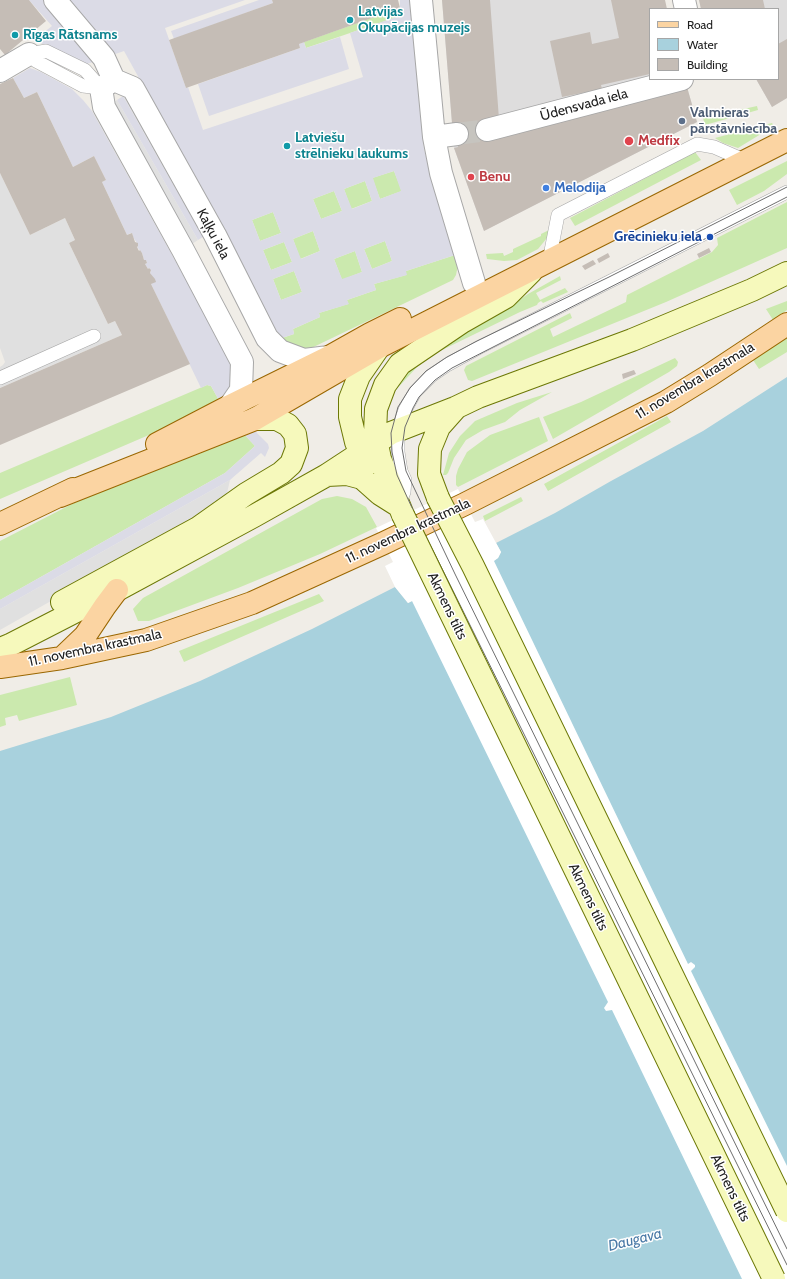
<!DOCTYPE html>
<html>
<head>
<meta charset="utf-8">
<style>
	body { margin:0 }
	#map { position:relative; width:787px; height:1279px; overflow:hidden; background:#f0ede7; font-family:Cabin,sans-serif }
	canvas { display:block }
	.legend { position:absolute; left:649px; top:8px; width:130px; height:72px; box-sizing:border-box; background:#fff; border:1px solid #a6a6a6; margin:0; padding:5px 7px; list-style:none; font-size:12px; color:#202020 }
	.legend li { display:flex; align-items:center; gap:8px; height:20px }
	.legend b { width:20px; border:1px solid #a6a6a6 }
</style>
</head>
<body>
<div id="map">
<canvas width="787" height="1279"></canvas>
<ul class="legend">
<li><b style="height:5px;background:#fbd4a2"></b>Road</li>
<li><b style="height:11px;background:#a8d1dd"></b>Water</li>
<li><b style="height:11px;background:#c5bdb6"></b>Building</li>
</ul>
</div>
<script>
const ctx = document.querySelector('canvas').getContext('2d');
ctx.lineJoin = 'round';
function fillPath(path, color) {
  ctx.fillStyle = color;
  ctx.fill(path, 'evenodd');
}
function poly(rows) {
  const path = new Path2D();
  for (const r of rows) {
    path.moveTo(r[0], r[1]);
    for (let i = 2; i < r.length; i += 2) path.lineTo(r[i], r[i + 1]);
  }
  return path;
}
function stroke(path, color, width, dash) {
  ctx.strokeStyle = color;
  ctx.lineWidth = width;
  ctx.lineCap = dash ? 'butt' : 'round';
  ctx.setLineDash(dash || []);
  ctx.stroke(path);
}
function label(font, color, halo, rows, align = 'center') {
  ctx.font = font + ' Cabin,sans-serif';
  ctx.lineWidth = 3;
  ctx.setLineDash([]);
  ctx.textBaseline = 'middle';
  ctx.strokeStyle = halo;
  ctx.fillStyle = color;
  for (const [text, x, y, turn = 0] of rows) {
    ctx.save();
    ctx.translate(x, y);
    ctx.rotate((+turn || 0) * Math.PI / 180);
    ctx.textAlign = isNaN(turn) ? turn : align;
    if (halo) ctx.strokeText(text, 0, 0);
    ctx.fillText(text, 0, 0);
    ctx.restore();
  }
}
const residential = poly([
	[442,0,665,0,650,9,650,79,687,87,697,122,484,231,454,148],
	[699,0,787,0,787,98,772,107,756,79,778,79,778,9,701,9]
]);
const grass = poly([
	[394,10,397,17,306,48,304,42],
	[757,106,758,110,705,125,703,118],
	[772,123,774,126,738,148,723,143,715,138],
	[695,152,701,160,575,226,570,218],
	[787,161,787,174,764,191,737,205,729,190],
	[394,171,402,191,380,199,372,178],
	[365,181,372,201,351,209,344,189],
	[334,191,342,211,321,219,313,199],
	[787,202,787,248,666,302,472,381,468,380,464,370,466,366,570,313,572,318,550,329,553,337,626,302,627,295,712,252,718,245,717,238],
	[273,212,281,233,260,241,252,220],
	[549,230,547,238,538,249,517,260,504,261,487,259,486,254,503,253,504,256,513,252,513,249,541,236,541,234],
	[313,231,320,251,300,259,293,239],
	[385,241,392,261,372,269,364,249],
	[284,242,292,262,271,270,263,250],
	[355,251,362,272,342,280,334,259],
	[455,255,458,265,456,275,453,280,303,352,279,339,294,334,293,329,320,317,319,313,348,304,347,300,376,290,374,284,406,275,406,271],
	[294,271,302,292,281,300,273,279],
	[560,276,561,280,536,293,540,300,565,288,568,292,543,303,541,301,538,303,537,305,520,312,438,352,417,367,394,392,401,375,470,330,496,316,528,294],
	[787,301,787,310,773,320,766,309],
	[787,332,787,352,759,369,751,357],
	[675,358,678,362,677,366,669,372,553,439,543,417,581,402],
	[207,385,211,386,221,404,0,499,0,473],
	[552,392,520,410,505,422,483,430,466,440,454,458,448,473,446,475,443,475,449,453,460,436,475,421,517,403],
	[667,416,671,422,548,491,544,484],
	[539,417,548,441,458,487,456,485,456,476,458,469,467,452,490,435],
	[242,432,255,446,225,473,0,600,0,541,74,503],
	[337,496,352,499,366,507,377,527,320,554,238,588,149,621,138,621,133,609,143,598,322,499],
	[521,497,523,501,485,521,483,516],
	[319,594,324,601,184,662,179,651],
	[70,677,77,705,19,721,17,715,5,718,6,725,0,727,0,695]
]);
const parking = poly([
	[129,93,209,233,203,237,123,96],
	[117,100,198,240,192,244,111,103],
	[0,173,30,235,65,218,75,240,69,243,108,324,115,321,122,335,0,388,0,367,3,365,5,362,0,348],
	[230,480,225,502,0,630,0,609]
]);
const plaza = poly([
	[29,0,245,0,165,28,186,88,188,87,203,130,363,77,350,33,396,17,394,10,400,8,400,0,411,0,424,149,440,208,455,255,406,271,407,275,374,284,376,290,347,300,349,304,319,313,320,317,293,329,294,334,279,339,223,230,124,51,87,64,34,40,52,26],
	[394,171,401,191,380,199,373,178],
	[365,181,372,201,352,209,344,189],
	[334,191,342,211,321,219,313,199],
	[273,212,281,233,260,241,252,220],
	[313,231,320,251,301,259,293,239],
	[385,241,392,261,372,269,364,249],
	[284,242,292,262,271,270,263,250],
	[355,251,362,272,342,279,334,259],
	[294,271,302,292,281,300,273,279],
	[259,0,272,0,273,3,174,39,171,31],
	[340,37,349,69,209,116,198,84,300,48,299,44,304,42,306,48],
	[30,68,41,72,72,89,83,100,92,111,230,359,234,386,221,404,211,386,207,385,201,388,151,284,153,278,150,273,151,271,149,268,148,269,145,264,147,263,146,260,144,260,142,253,137,247,138,246,137,243,133,237,133,235,131,233,127,235,102,182,106,180,94,156,73,167,37,92,24,98,13,78],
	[123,96,203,237,198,240,117,100],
	[252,428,268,444,269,448,265,457,261,453,230,480,0,609,0,600,225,473,255,446,242,432]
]);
const water = poly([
	[787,377,787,1279,0,1279,0,751,111,717,200,681,312,629,395,587,408,603,498,558,501,552,496,543,555,513,611,481,703,431]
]);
const pier = poly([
	[458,489,475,522,483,519,501,552,498,558,494,561,688,964,691,962,695,965,695,967,691,971,787,1166,787,1279,742,1279,612,1010,606,1011,604,1008,608,1002,412,601,408,603,395,587,385,566,393,562,376,528]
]);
const building = poly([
	[0,0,29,0,46,21,5,55,0,49],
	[272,0,398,0,400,8,299,44,300,48,186,88,169,40,273,3],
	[442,0,490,0,499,119,687,87,697,122,484,231,454,148,458,147,456,123,452,123],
	[611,0,665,0,667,9,650,9,650,74,601,85,602,89,562,97,550,41,590,32,592,44,619,38],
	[699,0,763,0,765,9,701,9],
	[787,39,787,98,772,107,756,79,778,79,778,44],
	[13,78,24,98,37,92,73,167,94,156,106,180,102,182,127,235,132,233,135,242,138,243,138,246,137,247,139,251,140,250,142,253,144,260,146,260,147,263,145,264,148,269,149,268,151,270,150,273,155,279,156,282,151,284,190,364,0,445,0,388,122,335,115,321,108,324,69,243,75,240,65,218,30,235,0,173,0,84],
	[709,248,711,252,699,258,697,254],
	[608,253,610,257,599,263,597,259],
	[593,260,596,264,585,270,582,266],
	[634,370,636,374,623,379,622,374]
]);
const streetTunnel = poly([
	[457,134,487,130]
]);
const lane = poly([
	[29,54,46,51,85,70,101,88],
	[29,54,36,61,83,86,101,88],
	[549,261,558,215,697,144,714,147,746,161],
	[0,378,94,336],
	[399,505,404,492,405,480,401,471,398,452,398,430,405,410,415,392,431,376,447,365,478,348,787,192]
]);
const street = poly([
	[55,0,104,58,114,80],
	[421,0,434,137,441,173,474,283],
	[684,0,686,9],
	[0,71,29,54],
	[487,130,682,79],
	[434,137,457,134],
	[230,406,241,390,242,362,183,250,104,107,101,88,114,80,133,88,215,235,267,338,280,351,304,360,329,357]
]);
const secondary = poly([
	[366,465,356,442,350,417,350,399,359,376,379,347],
	[327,475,347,474,362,478,380,494,399,506],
	[438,498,429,474,430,449,439,427,455,409],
	[403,515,380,459,375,434,376,409,385,385,400,364,462,322,506,297,531,272],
	[62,602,198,528,246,494,281,473,291,464,297,448,295,434,288,425,277,419,255,419],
	[0,649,10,645,117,590,254,516,327,475,391,433,455,408,478,397,632,340,752,290,787,273]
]);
const primary = poly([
	[157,444,230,406,329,357,370,334,400,319],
	[60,496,255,419,379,347,787,140],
	[0,524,73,489],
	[62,658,85,636,105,606,117,590],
	[0,667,62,658,146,640,252,603,384,543,465,504,666,402,710,375,787,324]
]);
const tram = poly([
	[787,187,609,277,477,341,447,357,426,371,410,388,398,407,391,433,392,452,397,475,413,510,787,1265],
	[787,197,452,368,435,380,419,397,413,408,405,427,402,448,406,471,455,574,787,1249]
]);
const secondaryBridge = poly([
	[438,498,473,566,787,1211],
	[403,515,774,1279]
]);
const markers = [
	[350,20,4,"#0f9aa8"],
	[15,35,4,"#0f9aa8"],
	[682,121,4,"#5c6f8a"],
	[629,141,5,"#e0444e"],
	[287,146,4,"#0f9aa8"],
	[471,177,4,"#e0444e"],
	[546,188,4,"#3f7fe0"],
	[710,237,4,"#1a4fb4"]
];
const cultureNames = [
	["Latvijas",358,12],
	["Okupācijas muzejs",358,28],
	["Rīgas Rātsnams",23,35],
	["Latviešu",295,138],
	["strēlnieku laukums",295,154]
];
const streetNames = [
	["Ūdensvada iela",584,105,-15],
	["Kaļķu iela",213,234,62],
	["11. novembra krastmala",695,381,-31],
	["11. novembra krastmala",408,531,-25],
	["Akmens tilts",447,606,64],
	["11. novembra krastmala",95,648,-12],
	["Akmens tilts",588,897,64],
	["Akmens tilts",730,1188,64]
];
const serviceNames = [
	["Valmieras",690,113],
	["pārstāvniecība",690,129]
];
const healthNames = [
	["Medfix",638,141],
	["Benu",479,177]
];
const shopNames = [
	["Melodija",554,188]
];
const transitNames = [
	["Grēcinieku iela",702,237]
];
const waterNames = [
	["Daugava",635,1240,-14]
];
fillPath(residential, '#dedddd');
fillPath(grass, '#cbe9ae');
fillPath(parking, '#e0e0e0');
fillPath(plaza, '#dbdbe6');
fillPath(water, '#a8d1dd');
fillPath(pier, '#fff');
fillPath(building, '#c5bdb6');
stroke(streetTunnel, '#c6c4bf', 22, [22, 11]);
stroke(lane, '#a7a7a7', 14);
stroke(street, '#a7a7a7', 24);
stroke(secondary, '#6c7806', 24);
stroke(primary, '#9a6702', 24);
stroke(lane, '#fff', 13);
stroke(street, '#fff', 22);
stroke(secondary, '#f6f9bc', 22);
stroke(primary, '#fbd4a2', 22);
stroke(tram, '#6e6e6e', 1);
stroke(secondaryBridge, '#6c7806', 24, []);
stroke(secondaryBridge, '#f6f9bc', 22);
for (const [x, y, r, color] of markers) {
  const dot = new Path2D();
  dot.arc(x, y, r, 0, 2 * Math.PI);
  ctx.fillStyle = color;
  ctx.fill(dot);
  stroke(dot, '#fff', 1.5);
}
label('bold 14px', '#0d838f', '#fff', cultureNames, 'left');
label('14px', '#202020', '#fff', streetNames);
label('bold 14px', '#4e5e75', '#fff', serviceNames, 'left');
label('bold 14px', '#be3a42', '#fff', healthNames, 'left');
label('bold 14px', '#366cbe', '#fff', shopNames, 'left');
label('bold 14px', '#164399', '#fff', transitNames, 'right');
label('italic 15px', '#4a7aa7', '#fff', waterNames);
</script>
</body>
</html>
